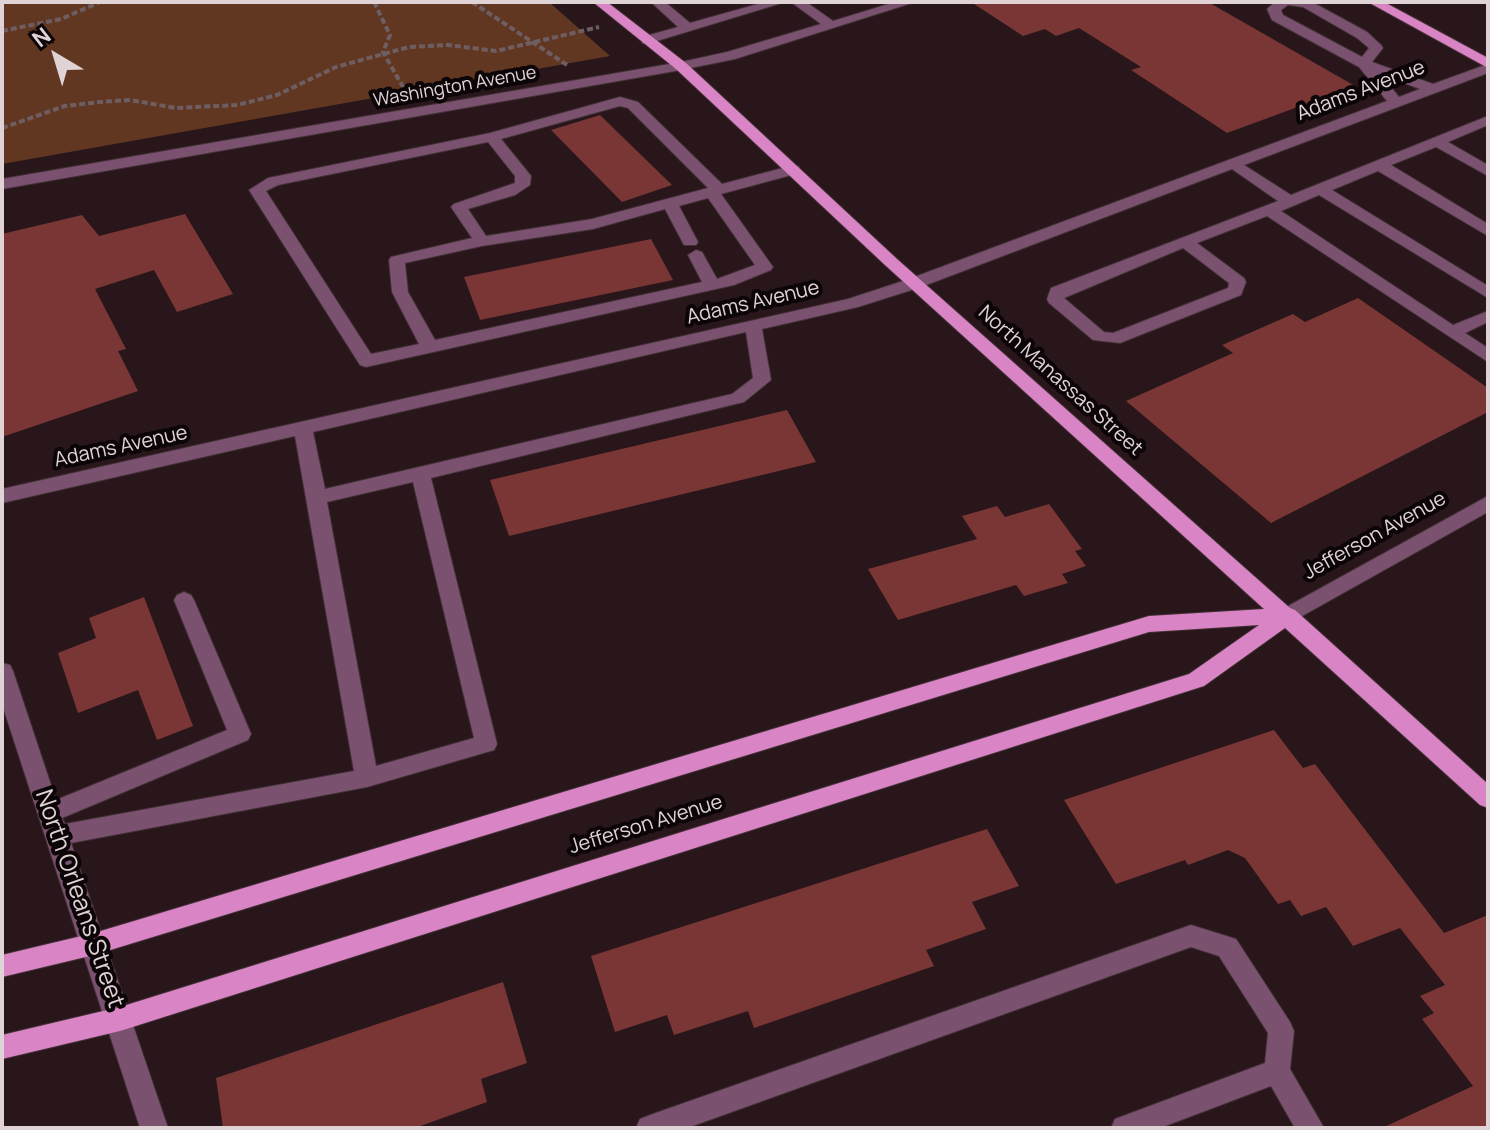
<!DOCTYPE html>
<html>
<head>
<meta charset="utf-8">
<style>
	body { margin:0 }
	#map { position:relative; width:1490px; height:1130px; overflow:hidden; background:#28161b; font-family:Manrope,sans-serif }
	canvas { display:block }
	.frame { position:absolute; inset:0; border:4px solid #e0d3d6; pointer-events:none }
	.north { position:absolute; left:16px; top:16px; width:80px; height:80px; -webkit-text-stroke:6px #0c0507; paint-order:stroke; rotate:322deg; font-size:22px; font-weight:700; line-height:32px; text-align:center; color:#e0d3d6 }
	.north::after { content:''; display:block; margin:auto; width:28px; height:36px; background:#e0d3d6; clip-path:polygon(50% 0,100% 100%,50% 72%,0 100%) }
</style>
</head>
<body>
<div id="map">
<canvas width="1490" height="1130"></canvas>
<div class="frame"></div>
<div class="north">N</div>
</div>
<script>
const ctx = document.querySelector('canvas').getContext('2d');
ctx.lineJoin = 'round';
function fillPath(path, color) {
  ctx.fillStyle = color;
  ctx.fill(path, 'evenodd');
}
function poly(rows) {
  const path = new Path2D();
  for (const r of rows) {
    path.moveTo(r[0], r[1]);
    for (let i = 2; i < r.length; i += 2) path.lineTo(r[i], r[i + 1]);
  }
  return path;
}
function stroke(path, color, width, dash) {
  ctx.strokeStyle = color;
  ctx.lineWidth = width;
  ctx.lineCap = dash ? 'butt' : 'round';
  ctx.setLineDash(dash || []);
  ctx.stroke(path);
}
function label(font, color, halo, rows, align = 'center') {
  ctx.font = font + ' Manrope,sans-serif';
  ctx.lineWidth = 8;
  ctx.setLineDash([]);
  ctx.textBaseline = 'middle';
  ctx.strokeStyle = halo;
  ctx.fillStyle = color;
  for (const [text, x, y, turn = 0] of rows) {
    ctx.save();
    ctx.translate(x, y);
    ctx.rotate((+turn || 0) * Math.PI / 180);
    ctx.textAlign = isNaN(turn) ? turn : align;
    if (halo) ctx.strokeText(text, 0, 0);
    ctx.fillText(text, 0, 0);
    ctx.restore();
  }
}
const green = poly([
	[2,2,549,2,610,56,2,164]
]);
const building = poly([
	[971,2,1208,2,1355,86,1227,133,1131,70,1141,67,1079,28,1056,36,1045,29,1023,36],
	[600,115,672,185,622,202,551,130],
	[185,214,233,294,177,312,154,270,95,289,126,349,118,351,138,391,2,437,2,234,82,215,99,236],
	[651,239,673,280,480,320,464,277],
	[1358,298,1488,388,1488,412,1271,523,1126,401,1233,353,1222,345,1293,314,1305,322],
	[787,410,816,462,509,536,490,480],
	[1049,504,1082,549,1075,551,1086,566,1062,574,1068,583,1024,596,1016,585,898,620,868,569,977,539,962,516,997,506,1005,517],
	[144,597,193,726,157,740,138,690,78,713,58,653,96,638,89,618],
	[1274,730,1303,768,1315,764,1444,933,1488,915,1488,1128,1382,1128,1473,1086,1422,1019,1434,1013,1420,996,1445,985,1400,928,1353,946,1326,907,1301,916,1290,900,1278,904,1245,858,1228,850,1188,865,1185,860,1116,884,1064,800],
	[987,829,1019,886,972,902,986,929,926,950,934,966,754,1028,748,1011,674,1035,667,1015,615,1032,591,956],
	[503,982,527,1063,481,1079,487,1102,415,1128,223,1128,216,1078]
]);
const path = poly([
	[374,2,390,35,383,52,407,94],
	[472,2,567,65],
	[2,31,61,19,100,2],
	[2,128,65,106,100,102,130,100,176,108,237,105,277,95,336,67,409,47,448,45,496,51,599,27]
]);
const minor = poly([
	[651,2,665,2,690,23,765,2,785,2,647,44,642,43,642,37,678,27,651,2],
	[791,2,806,2,833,21,895,2,915,2,735,59,681,70,2,189,2,179,681,62,727,52,821,24,791,2],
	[1275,2,1312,2,1367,32,1381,45,1383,48,1372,62,1433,84,1488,64,1488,73,1244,165,1291,195,1488,116,1488,125,1448,142,1488,165,1488,176,1436,147,1391,165,1488,224,1488,236,1378,171,1332,190,1488,286,1488,298,1319,195,1281,211,1453,325,1488,311,1488,322,1465,333,1488,348,1488,362,1267,216,1197,243,1244,278,1246,282,1241,295,1120,343,1093,340,1049,303,1047,299,1051,288,1278,201,1232,169,921,287,858,307,762,329,771,380,744,402,431,478,497,744,494,750,367,787,71,843,168,1128,140,1128,2,704,2,663,10,665,13,671,56,800,227,730,174,600,177,595,184,592,191,595,194,600,251,734,248,740,62,818,65,824,354,771,295,436,2,503,2,489,848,299,909,279,1387,101,1359,67,1272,20,1267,9,1275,2],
	[1288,5,1303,7,1357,38,1369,48,1362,57,1283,15,1281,10,1288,5],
	[1380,74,1420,89,1399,97,1380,74],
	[1183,248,1229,283,1228,288,1113,333,1104,332,1064,298,1183,248],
	[746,332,753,378,732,394,325,489,313,432,746,332],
	[413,482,474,738,376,766,327,502,413,482],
	[620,97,638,102,722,184,794,165,799,167,799,173,721,194,773,267,771,270,734,285,366,367,360,365,249,190,268,178,490,133,620,97],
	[620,106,628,108,708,188,592,219,486,236,468,209,515,195,530,185,531,176,501,139,620,106],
	[488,142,515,176,515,183,454,204,451,207,472,238,391,257,389,260,392,292,419,344,371,354,266,191,278,185,488,142],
	[708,198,755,265,717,279,702,252,696,250,688,255,702,282,435,340,408,292,405,263,482,246,593,229,665,209,684,245,696,245,698,242,679,206,708,198],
	[1488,496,1488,512,1295,620,1281,620,1278,615,1281,610,1488,496],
	[1191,925,1236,939,1290,1022,1294,1031,1290,1069,1324,1128,1295,1128,1271,1086,1160,1128,1111,1128,1115,1119,1265,1063,1268,1033,1219,956,1191,947,687,1128,636,1128,640,1119,650,1115,1191,925]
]);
const major = poly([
	[593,2,607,2,686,63,897,259,1290,608,1295,610,1488,784,1488,808,1480,805,1285,628,1204,686,120,1031,2,1059,2,1035,120,1007,1189,674,1259,625,1149,632,94,955,2,977,2,955,94,933,1149,616,1264,609,885,265,676,69,593,2],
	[1368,2,1384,2,1488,58,1488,68,1368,2]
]);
const farStreetnames = [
	["Washington Avenue",455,87,-10]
];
const streetNames = [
	["Adams Avenue",1361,91,-21],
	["Adams Avenue",753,303,-13],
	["North Manassas Street",1060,381,42],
	["Adams Avenue",121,447,-12],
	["Jefferson Avenue",1375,536,-29],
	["Jefferson Avenue",646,825,-17]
];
const nearStreetnames = [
	["North Orleans Street",79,899,71]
];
fillPath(green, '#623722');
fillPath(building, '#793634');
stroke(minor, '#423035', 2);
stroke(major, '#423035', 2);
stroke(path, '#6e5e62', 4, [6, 3]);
fillPath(minor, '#7a516f');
fillPath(major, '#d984c4');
label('18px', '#e0d3d6', '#0c0507', farStreetnames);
label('20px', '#e0d3d6', '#0c0507', streetNames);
label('24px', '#e0d3d6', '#0c0507', nearStreetnames);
</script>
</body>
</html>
